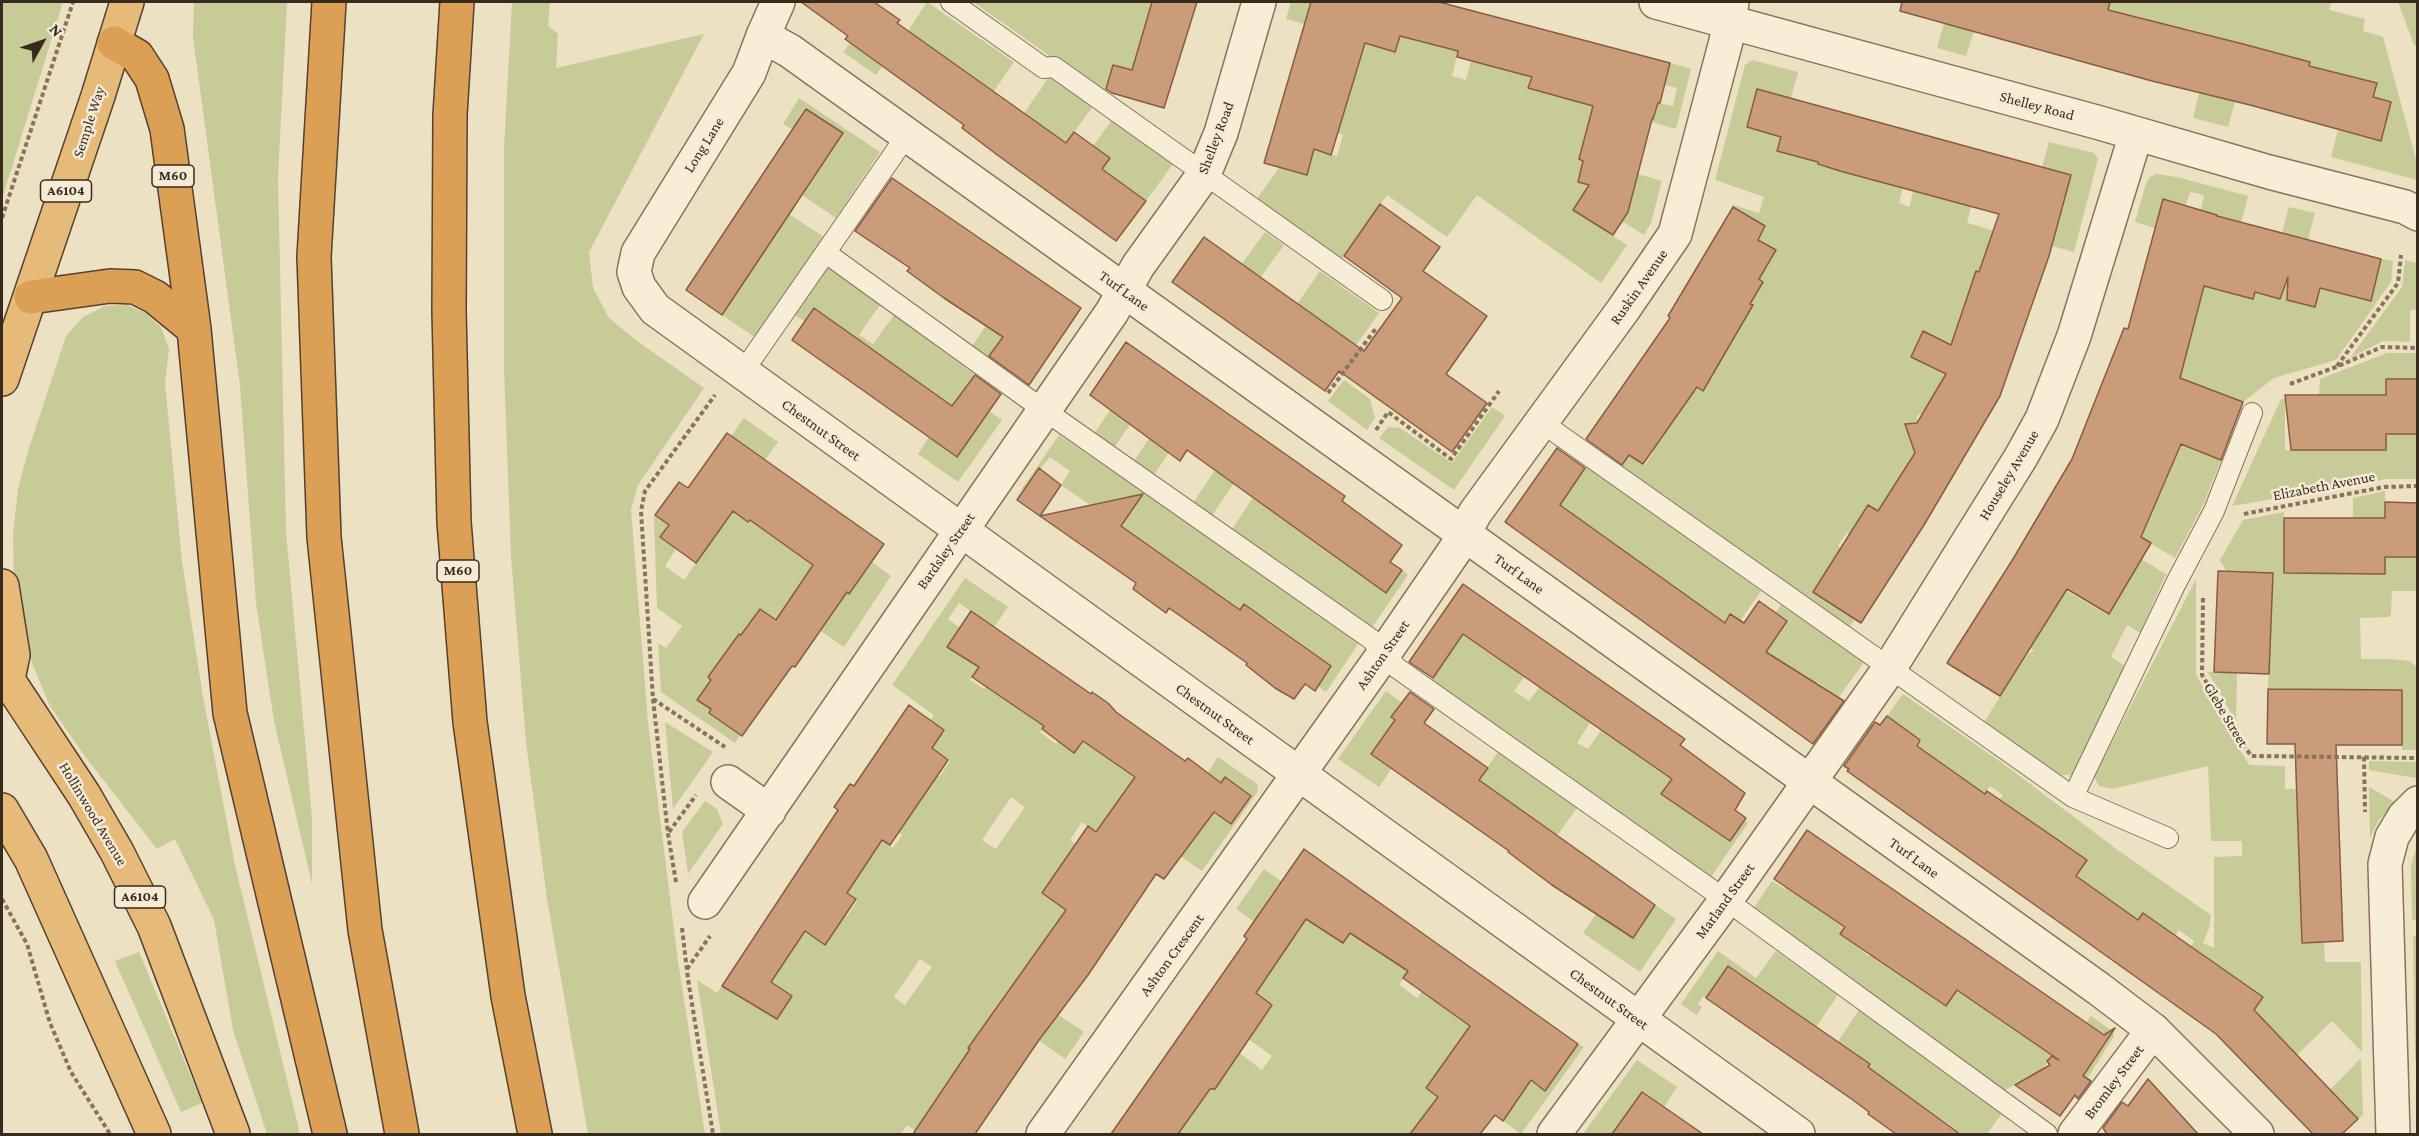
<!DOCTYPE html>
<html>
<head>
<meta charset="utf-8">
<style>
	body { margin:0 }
	#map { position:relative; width:2419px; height:1136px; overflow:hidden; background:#ede1c4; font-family:"Crimson Pro",serif }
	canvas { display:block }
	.frame { position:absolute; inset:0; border:3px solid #382b1e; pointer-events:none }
	.north { position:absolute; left:12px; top:12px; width:60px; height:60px; -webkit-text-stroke:4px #f5ebd4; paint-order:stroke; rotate:50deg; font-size:16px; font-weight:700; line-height:24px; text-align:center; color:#382b1e }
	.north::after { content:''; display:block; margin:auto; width:21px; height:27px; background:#382b1e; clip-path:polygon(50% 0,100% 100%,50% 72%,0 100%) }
</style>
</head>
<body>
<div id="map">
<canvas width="2419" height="1136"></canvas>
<div class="frame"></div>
<div class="north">N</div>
</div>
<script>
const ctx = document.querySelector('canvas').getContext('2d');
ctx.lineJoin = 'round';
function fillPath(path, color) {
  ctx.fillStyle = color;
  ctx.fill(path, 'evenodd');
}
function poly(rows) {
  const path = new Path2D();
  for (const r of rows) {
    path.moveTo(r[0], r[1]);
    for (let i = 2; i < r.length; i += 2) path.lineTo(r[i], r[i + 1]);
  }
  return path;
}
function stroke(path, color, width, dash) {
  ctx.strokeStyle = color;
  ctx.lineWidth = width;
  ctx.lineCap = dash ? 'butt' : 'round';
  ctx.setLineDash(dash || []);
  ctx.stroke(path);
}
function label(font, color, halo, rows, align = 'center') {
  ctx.font = font + ' "Crimson Pro",serif';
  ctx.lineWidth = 5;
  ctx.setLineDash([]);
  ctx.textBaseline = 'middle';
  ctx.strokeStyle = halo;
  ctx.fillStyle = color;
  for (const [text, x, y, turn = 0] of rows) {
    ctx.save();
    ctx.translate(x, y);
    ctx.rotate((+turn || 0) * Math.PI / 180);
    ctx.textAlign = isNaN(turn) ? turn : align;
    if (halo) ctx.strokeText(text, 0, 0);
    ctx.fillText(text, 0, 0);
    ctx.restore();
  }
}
const green = poly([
	[2,2,63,2,2,199],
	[194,2,287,2,278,178,286,531,312,817,312,884,274,721,256,603,240,386,193,37],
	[512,2,550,2,548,26,558,34,556,68,704,34,589,252,593,288,609,318,637,341,704,388,638,485,631,509,648,723,678,961,705,1134,588,1134,547,899,526,743,511,557,504,368,504,148],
	[927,2,1014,62,994,91,908,31],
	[973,2,1152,2,1132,70,1113,65,1104,94],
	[1291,2,1311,2,1304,24,1286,19],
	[2110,2,2331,2,2329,10,2365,19,2363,31,2383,37,2417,163,2417,180,2331,157,2338,130,2381,141,2391,102,2373,97,2376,83,2360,79,2356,93,2343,75,2323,70,2311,114,2298,111,2310,62,2291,57,2236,98,2228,127,2193,118,2199,93,2229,100,2243,44,2185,28,2170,84,2142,34,2146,19,2130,15,2127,28,2105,22],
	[2398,2,2417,2,2417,46,2414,45],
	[1342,19,1382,48,1395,52,1400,35,1458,51,1452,76,1466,80,1472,56,1520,68,1531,26,1539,28,1545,31,1529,88,1653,119,1658,103,1673,106,1677,88,1665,85,1670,63,1691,69,1676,129,1651,122,1645,147,1587,132,1579,159,1583,161,1578,181,1587,184,1583,200,1628,212,1638,174,1662,181,1651,223,1644,235,1623,222,1619,226,1579,201,1573,210,1627,245,1601,283,1477,195,1447,237,1387,195,1340,261,1256,200,1279,168,1306,175,1314,149,1337,156,1343,135,1317,126,1349,96,1356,71],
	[1944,23,1974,31,1966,56,1937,48],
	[856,42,897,46,876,75,843,52,850,43,854,46],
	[1752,60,1798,72,1791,98,1757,89,1747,127,1781,137,1778,151,1795,156,1822,148,1818,164,1844,154,1840,171,1860,177,1874,125,1903,187,1899,203,1909,207,1918,175,1957,186,1953,202,1971,207,1967,223,1995,231,2042,167,2049,142,2094,153,2098,159,2074,252,2049,245,1977,271,1952,345,1923,332,1911,358,1957,381,1942,407,1930,400,1922,413,1917,416,1917,423,1910,424,1907,429,1909,436,1921,443,1880,513,1867,505,1858,520,1870,528,1862,542,1847,532,1838,546,1853,555,1847,565,1835,557,1821,579,1831,586,1855,619,1847,630,1623,469,1622,465,1629,455,1645,465,1654,451,1640,441,1683,377,1702,390,1713,375,1695,362,1673,319,1726,351,1753,306,1734,294,1754,297,1763,282,1748,272,1775,250,1758,240,1765,226,1733,207,1733,205,1759,213,1764,197,1715,180,1745,65],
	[1050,76,1093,106,1066,143,1024,113],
	[799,98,880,152,836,218,802,195,843,133,805,109,792,129,783,124],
	[1112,120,1173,164,1146,201,1102,168,1093,146],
	[2156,174,2177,177,2248,196,2235,247,2237,295,2253,299,2256,286,2272,275,2298,282,2293,302,2314,307,2320,288,2371,301,2381,259,2393,261,2391,282,2336,360,2274,378,2243,402,2210,389,2191,448,2221,460,2204,503,2175,558,2145,540,2136,556,2166,574,2140,633,2127,625,2111,657,2125,666,2073,775,2055,775,1983,724,2011,679,1996,669,2003,658,2019,667,2029,653,2034,651,2030,647,2049,581,2108,615,2117,599,2071,571,2157,499,2164,485,2136,315,2193,330,2217,215,2201,210,2204,195,2190,192,2186,205,2163,199,2155,228,2135,222,2146,184,2150,177],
	[2289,207,2315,213,2308,240,2282,233],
	[789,214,824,237,756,338,722,315],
	[1265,232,1284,245,1260,278,1241,265],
	[2405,260,2417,263,2417,310,2410,310,2410,342,2383,341,2350,358,2402,287],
	[824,265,880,305,859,335,873,344,894,315,975,375,963,392,1002,420,958,482,918,454,929,437,957,457,979,425,791,313],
	[1320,271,1379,313,1356,345,1297,304],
	[127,305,144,312,161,327,169,349,165,383,182,561,203,697,235,865,300,1134,267,1134,233,1030,214,920,175,839,157,849,84,755,50,706,32,663,14,589,13,534,18,489,29,448,66,336,83,317,105,306],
	[994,314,1015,329,993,361,972,346],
	[2387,353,2417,353,2417,379,2387,379,2386,395,2319,395,2320,379],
	[1344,380,1370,399,1375,418,1367,430,1328,401],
	[2281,399,2285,399,2285,450,2386,450,2386,434,2417,434,2417,479,2387,479,2232,506],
	[1117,400,1137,414,1114,448,1094,434],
	[1492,407,1505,416,1454,490,1379,438,1388,427,1400,428,1452,463],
	[744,418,778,442,765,460,731,436],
	[1156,428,1176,442,1154,475,1134,461],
	[1059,435,1360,641,1326,692,1318,686,1331,666,1267,618,1261,625,1255,619,1258,614,1244,604,1228,627,1237,607,1121,526,1132,511,1131,506,1120,498,1115,499,1104,515,1102,513,1061,485,1070,471,1050,457,1015,499],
	[1587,465,1761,591,1740,621,1730,614,1725,623,1559,505],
	[701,469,718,481,709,494,748,522,758,508,806,543,826,578,849,594,872,562,891,576,844,647,785,607,776,620,759,609,743,632,759,642,756,646,739,634,725,653,737,674,719,662,708,677,711,680,697,700,711,709,709,713,740,735,735,743,661,692,658,643,666,648,682,626,657,608,654,519,655,515,669,525,660,537,676,549,665,566,684,580,704,551,696,493,688,488],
	[1215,470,1234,483,1211,517,1193,503],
	[2385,491,2385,518,2353,518,2353,498],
	[1253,497,1386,593,1402,570,1408,575,1371,629,1231,531],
	[2284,512,2284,573,2385,574,2385,557,2417,557,2417,591,2392,591,2391,614,2389,617,2360,618,2361,659,2390,659,2410,661,2417,667,2417,750,2402,750,2402,690,2268,689,2272,574,2226,571,2220,560,2243,520],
	[965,578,1008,607,994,627,959,603,948,619,960,628,948,647,979,667,970,680,984,689,992,677,1050,717,1040,732,1056,744,1058,741,1074,753,1083,741,1135,777,1122,796,1194,840,1214,812,1231,824,1251,796,1225,778,1220,784,1206,775,1218,757,1257,784,1258,791,1202,871,1180,856,1143,865,1082,822,1070,840,1092,855,1051,880,1042,893,1066,910,969,1048,1012,1079,952,1093,924,1134,920,1134,907,1125,901,1134,721,1134,697,980,717,993,722,986,755,1007,791,996,771,982,805,931,825,945,825,902,847,916,857,901,847,893,855,822,893,848,902,835,884,822,938,775,940,776,950,761,932,748,944,730,931,720,934,715,892,685],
	[1011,797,1025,807,996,849,982,840],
	[920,959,932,967,905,1005,894,997],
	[2196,579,2196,675,2249,765,2285,766,2285,789,2296,789,2302,943,2324,942,2325,962,2361,962,2362,1052,2332,1021,2297,1055,2244,1030,2219,966,2191,946,2194,941,2179,930,2168,946,2161,925,2143,913,2122,942,2118,940,2133,917,2076,876,2087,860,2064,843,2026,899,2006,886,2035,846,1990,813,2003,795,1990,786,1976,807,1968,802,1977,788,1953,771,1943,784,1938,761,1924,751,1914,765,1899,725,1887,716,1903,694,2005,765,2119,851,2211,915,2209,929,2203,943,2214,948,2214,857,2242,856,2242,841,2211,841,2208,766,2112,789,2099,786,2094,777],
	[1781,605,1864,662,1839,697,1817,682,1814,686,1766,652,1780,631,1768,623],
	[1464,634,1525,676,1514,691,1529,701,1540,686,1591,721,1577,743,1588,749,1602,729,1672,778,1662,794,1730,841,1744,820,1748,823,1709,880,1430,682],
	[2208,672,2237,673,2236,722],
	[1386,691,1402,703,1392,717,1395,720,1371,753,1392,768,1379,787,1338,759],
	[665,722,713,752,673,809],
	[1498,752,1577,808,1557,836,1479,780],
	[2369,761,2417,762,2417,776,2416,778,2369,770],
	[2369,787,2395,802,2379,820,2370,838],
	[705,801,717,809,723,824,688,874,682,832],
	[2417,846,2417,920,2412,920,2411,865],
	[1264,869,1281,881,1267,900,1284,912,1295,911,1312,923,1322,909,1326,931,1343,943,1350,933,1423,941,1404,968,1408,971,1399,985,1417,998,1426,986,1462,1012,1458,1018,1470,1026,1464,1034,1545,1090,1578,1044,1584,1047,1521,1134,1503,1121,1521,1094,1422,1131,1426,1134,1174,1134,1161,1126,1222,1040,1262,1070,1272,1056,1236,1030,1249,1003,1266,1015,1272,1005,1256,993,1271,971,1276,937,1236,909],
	[1792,879,1850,919,1840,934,1850,941,1870,933,1859,948,1869,956,1881,940,1901,954,1891,969,1909,981,1947,926,1954,931,1927,970,1940,980,1930,996,1946,1006,1957,990,2052,1055,2033,1084,2022,1087,2017,1084,2003,1091,1822,963,1825,959,1753,909,1772,881,1785,889],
	[1644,897,1676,919,1640,972,1583,933,1596,914,1633,938,1649,914,1638,906],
	[2413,936,2418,936,2417,1060,2415,1060],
	[1718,951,1756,978,1776,951,1838,995,1816,1027,1728,966,1706,998,1703,996,1698,1004,1702,1007,1697,1015,1681,1004],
	[139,952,202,1103,181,1112,115,961],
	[1859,1010,2003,1112,1987,1134,1962,1134,1890,1083,1869,1113,1867,1111,1886,1083,1871,1073,1851,1100,1853,1097,1837,1043],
	[1057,1014,1084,1032,1065,1059,1039,1040],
	[2091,1016,2112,1031,2114,1036,2087,1079,2083,1076,2109,1039,2086,1023],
	[2361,1058,2363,1115,2358,1119,2330,1090],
	[1637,1060,1677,1087,1664,1107,1642,1092,1619,1125,1631,1134,1583,1134]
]);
const building = poly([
	[801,2,874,2,900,20,897,23,1066,143,1074,132,1110,158,1102,169,1146,201,1116,241,996,154,962,128,964,125,845,39,848,36,801,2],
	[1152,2,1197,2,1164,108,1112,93,1106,89,1113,65,1132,70,1152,2],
	[1311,2,1439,2,1670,63,1660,103,1658,103,1653,119,1652,119,1628,212,1613,235,1573,210,1589,185,1578,182,1583,161,1579,159,1593,106,1528,88,1532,77,1457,57,1458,51,1400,36,1395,52,1365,43,1331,155,1314,149,1307,175,1264,163,1311,2],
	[1902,2,2110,2,2108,10,2243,44,2310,62,2309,66,2377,83,2373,97,2391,102,2381,141,2250,105,2152,81,1900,11,1902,2],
	[1757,89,2071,175,2049,256,2000,396,1924,525,1861,623,1813,592,1868,505,1878,511,1915,453,1905,424,1917,423,1946,374,1911,357,1923,331,1951,345,1976,271,1979,272,1999,214,1840,171,1818,164,1818,162,1777,151,1781,137,1747,127,1757,89],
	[806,109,843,133,722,315,686,290,806,109],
	[892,178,1081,308,1029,385,989,356,1003,337,944,298,907,271,910,268,855,231,892,178],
	[2163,199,2217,215,2217,216,2381,259,2371,301,2320,288,2315,307,2287,300,2288,277,2280,299,2255,292,2253,299,2204,286,2180,378,2243,402,2221,460,2181,444,2141,537,2151,543,2109,614,2067,589,2000,696,1947,663,2013,559,2072,459,2124,328,2128,329,2163,199],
	[1380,204,1440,247,1423,271,1487,316,1446,374,1487,403,1452,452,1339,371,1325,391,1172,282,1204,237,1364,351,1402,298,1344,256,1380,204],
	[1733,207,1765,226,1758,240,1776,250,1759,279,1763,282,1750,304,1753,305,1703,391,1697,387,1643,464,1629,455,1622,465,1586,439,1670,318,1668,316,1733,207],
	[814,308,952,406,975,375,1001,394,957,457,792,340,814,308],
	[1126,342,1345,496,1342,501,1402,545,1390,562,1402,570,1386,593,1187,450,1180,461,1090,395,1126,342],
	[2386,379,2418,379,2418,434,2386,434,2386,450,2291,450,2285,395,2386,395,2386,379],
	[727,433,884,544,849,594,847,592,795,667,792,666,742,736,709,713,711,709,697,700,711,680,708,677,739,634,741,635,760,609,776,620,813,565,750,520,748,522,733,511,696,563,660,537,669,525,655,515,679,482,688,488,727,433],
	[1557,448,1585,468,1560,505,1725,623,1730,614,1744,623,1759,601,1787,621,1766,652,1844,701,1813,744,1505,522,1557,448],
	[1039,468,1061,485,1040,516,1143,494,1121,526,1240,610,1244,604,1331,666,1315,691,1305,684,1294,699,1275,688,1246,665,1247,663,1169,608,1166,613,1133,589,1136,583,1017,500,1039,468],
	[2385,502,2418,503,2418,557,2385,557,2385,574,2284,573,2284,518,2385,518,2385,502],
	[2218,571,2273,573,2269,674,2214,672,2218,571],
	[1463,584,1685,739,1680,745,1745,793,1735,810,1746,818,1730,841,1661,794,1672,779,1463,634,1433,678,1409,662,1463,584],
	[971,611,1091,694,1092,692,1108,703,1116,712,1185,761,1188,758,1221,783,1225,777,1251,796,1231,824,1214,812,1164,879,1156,874,1088,975,1039,1040,975,1134,913,1134,970,1049,968,1048,1066,910,1042,893,1088,826,1096,832,1135,777,1083,741,1074,753,1042,729,1044,726,972,677,979,667,947,647,971,611],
	[2268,689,2402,690,2402,745,2336,745,2343,941,2302,943,2295,744,2267,744,2268,689],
	[1410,692,1434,709,1424,723,1488,768,1479,780,1655,905,1633,938,1552,885,1508,852,1509,851,1371,754,1395,720,1391,717,1410,692],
	[909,705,944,730,932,748,948,760,890,845,882,840,847,893,856,899,825,945,805,931,771,982,792,996,777,1019,722,986,838,810,834,807,850,784,854,786,909,705],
	[1887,716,1920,740,1917,746,1985,794,1987,791,2087,860,2076,876,2138,920,2143,913,2263,997,2254,1010,2358,1119,2342,1134,2313,1134,2216,1034,1847,771,1849,769,1844,766,1875,722,1880,725,1887,716],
	[1807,830,2104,1035,2115,1028,2083,1076,2091,1081,2078,1099,2075,1095,2060,1116,2015,1085,2050,1065,2047,1061,2052,1056,2059,1060,1957,990,1946,1006,1840,934,1845,927,1774,879,1807,830],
	[1304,849,1578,1044,1545,1091,1531,1080,1503,1121,1495,1115,1480,1134,1410,1134,1438,1097,1426,1088,1470,1026,1403,978,1408,971,1350,933,1343,943,1306,919,1256,993,1272,1005,1215,1089,1210,1089,1178,1134,1111,1134,1247,939,1244,936,1304,849],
	[1728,966,1870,1064,1868,1067,1960,1134,1896,1134,1868,1114,1869,1112,1853,1100,1706,998,1728,966],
	[2148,1079,2198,1134,2107,1134,2103,1128,2122,1102,2128,1106,2148,1079],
	[1642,1092,1664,1107,1703,1134,1612,1134,1642,1092]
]);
const path = poly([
	[2,218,73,2],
	[2337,366,2398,283,2401,255],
	[2290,384,2336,367,2382,347,2418,348],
	[1328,393,1377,327],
	[1376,430,1388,412,1451,459,1499,391],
	[2244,514,2384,487,2418,486],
	[2203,598,2202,675,2251,756,2418,758],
	[653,699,725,747],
	[2364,757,2365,812],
	[669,832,696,795],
	[676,882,668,834,653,699,641,511,645,491,715,395],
	[2,899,27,944,50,1023,71,1072,110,1134],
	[682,928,688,979,713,1134],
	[687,969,710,936]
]);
const service = poly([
	[951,2,1044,68,1054,67,1382,300],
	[826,253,1027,398,1371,639,1397,668,1726,900,2047,1134],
	[742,373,907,135],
	[1541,422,2073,797,2168,838],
	[2073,797,2176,583,2214,511,2252,413]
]);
const minor = poly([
	[1656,2,2100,123,2269,172,2405,207,2418,214],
	[763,36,749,73,638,253,634,272,639,287,655,309,1798,1134],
	[728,782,769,811],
	[705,902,1112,312,1138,266,1204,174,1221,133,1259,2],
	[1043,1134,1383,655,1455,550,1475,513,1623,310,1675,234,1726,41,1732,2],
	[1554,1134,1726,900,1889,669,2021,457,2042,419,2074,336,2136,134],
	[2075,1134,2153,1030],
	[2393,1134,2385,864,2392,837,2404,817,2418,803]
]);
const tertiary = poly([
	[778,2,763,36,790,51,2099,989,2153,1030,2257,1134]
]);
const trunk = poly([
	[2,379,98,96,127,2],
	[2,586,13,655,8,679],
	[2,671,84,795,117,852,154,926,233,1134],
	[2,810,31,859,154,1134]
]);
const motorway = poly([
	[329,2,314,257,324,537,365,930,402,1134],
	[457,2,450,115,449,311,454,522,470,722,508,996,535,1134],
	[114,43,137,56,152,79,167,129,194,329,230,713,330,1134],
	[31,297,110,286,135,287,155,297,194,329]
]);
const shields = [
	[173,176,42],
	[66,191,51],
	[458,571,42],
	[140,897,51]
];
const shieldNames = [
	["M60",173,176],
	["A6104",66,191],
	["M60",458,571],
	["A6104",140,897]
];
const streetNames = [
	["Shelley Road",2037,106,15],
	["Semple Way",89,122,-72],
	["Shelley Road",1216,138,-69],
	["Long Lane",704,145,-58],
	["Ruskin Avenue",1639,287,-55],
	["Turf Lane",1124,291,36],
	["Chestnut Street",821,430,36],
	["Houseley Avenue",2009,475,-59],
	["Elizabeth Avenue",2324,486,-11],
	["Bardsley Street",946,551,-55],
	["Turf Lane",1519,574,36],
	["Ashton Street",1383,655,-55],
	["Chestnut Street",1215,714,36],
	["Glebe Street",2226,715,59],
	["Hollinwood Avenue",93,814,59],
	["Turf Lane",1914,858,36],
	["Marland Street",1725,901,-54],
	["Ashton Crescent",1172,955,-54],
	["Chestnut Street",1609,999,36],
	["Bromley Street",2114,1082,-53]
];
fillPath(green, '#c6cb98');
fillPath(building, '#cb9c7a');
stroke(building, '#875c41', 1.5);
stroke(service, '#88735b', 22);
stroke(minor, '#88735b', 36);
stroke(tertiary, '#88735b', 36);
stroke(trunk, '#56412f', 36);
stroke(motorway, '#56412f', 36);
stroke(path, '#88735b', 4, [4.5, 3]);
stroke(service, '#f8eed7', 20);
stroke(minor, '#f8eed7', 33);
stroke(tertiary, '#f8eed7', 33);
stroke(trunk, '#e6bb7a', 33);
stroke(motorway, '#dba056', 33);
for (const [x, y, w] of shields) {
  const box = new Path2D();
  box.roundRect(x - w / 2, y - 11, w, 22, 4.5);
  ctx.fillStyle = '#f5ebd4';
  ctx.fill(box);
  stroke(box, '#382b1e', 1.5);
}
label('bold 14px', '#382b1e', null, shieldNames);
label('15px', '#382b1e', '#f5ebd4', streetNames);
</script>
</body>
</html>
